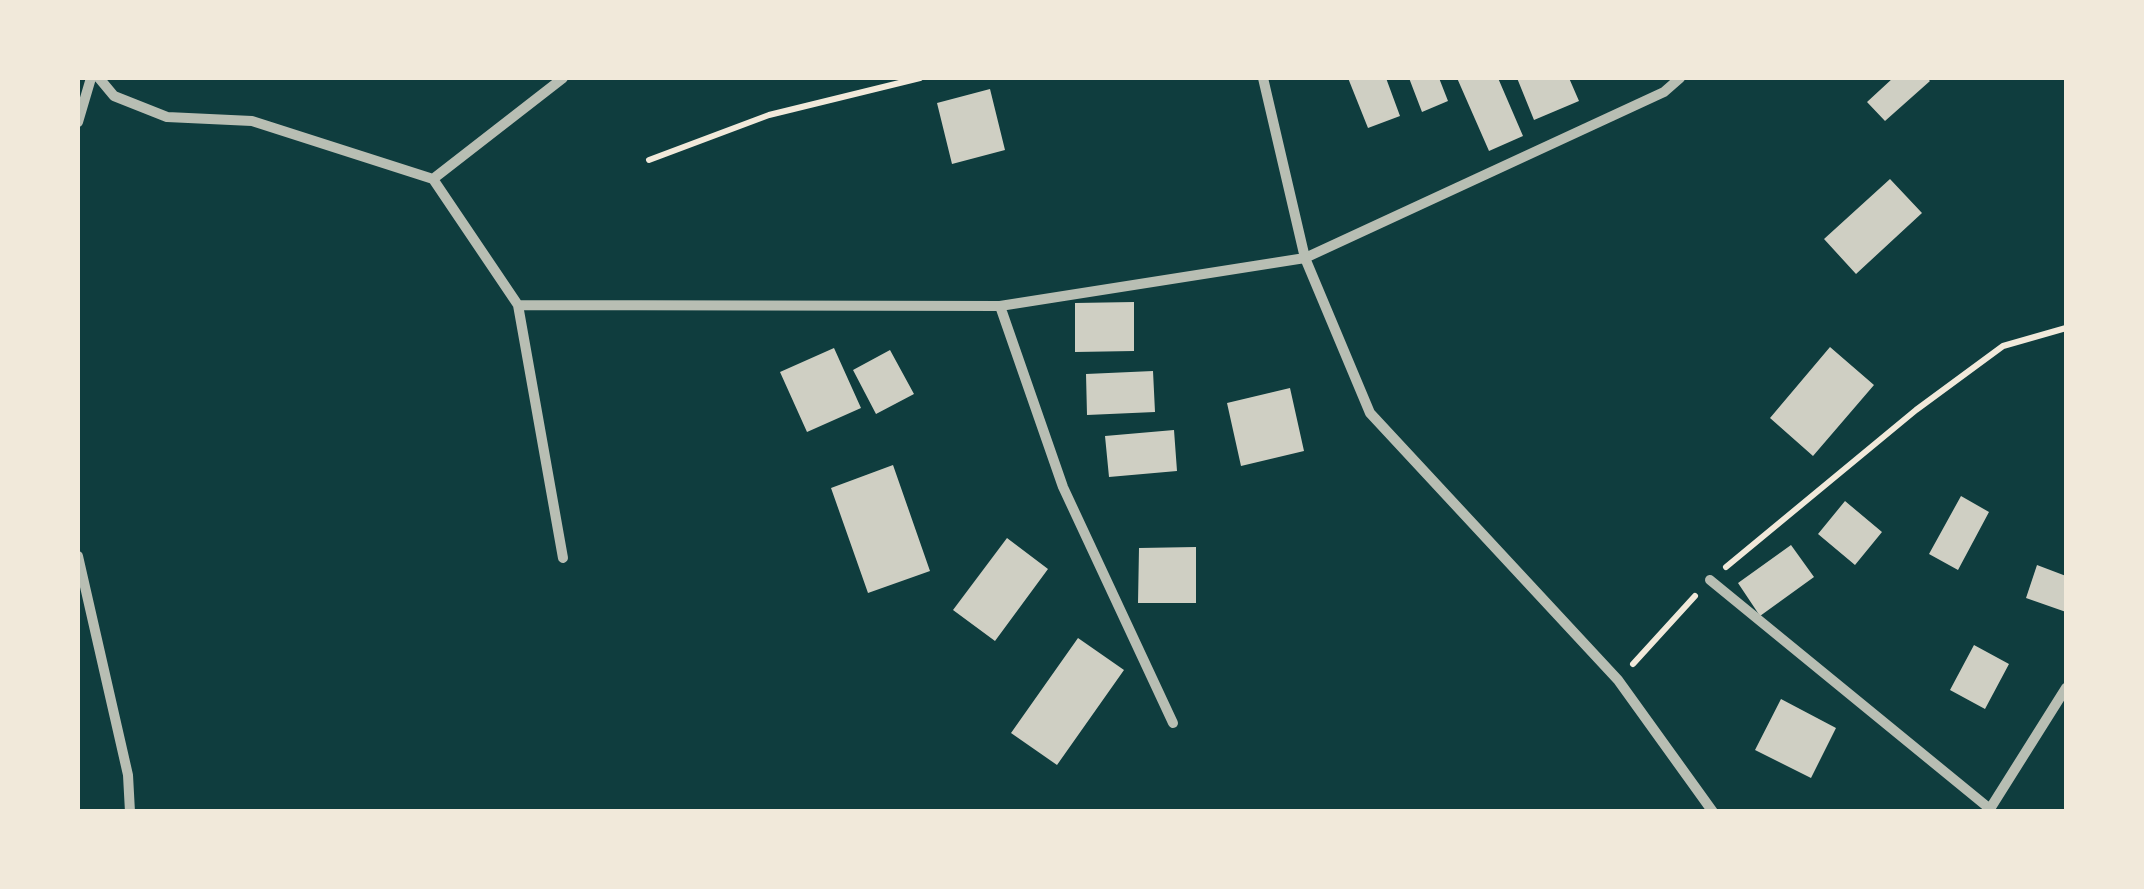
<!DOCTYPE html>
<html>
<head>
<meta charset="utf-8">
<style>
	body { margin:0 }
	#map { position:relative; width:2144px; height:889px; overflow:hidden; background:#0f3d3e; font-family:"Fira Sans Condensed",sans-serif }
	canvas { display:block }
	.frame { position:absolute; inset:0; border:80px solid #f1e9da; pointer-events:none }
</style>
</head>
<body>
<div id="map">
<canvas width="2144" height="889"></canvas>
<div class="frame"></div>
</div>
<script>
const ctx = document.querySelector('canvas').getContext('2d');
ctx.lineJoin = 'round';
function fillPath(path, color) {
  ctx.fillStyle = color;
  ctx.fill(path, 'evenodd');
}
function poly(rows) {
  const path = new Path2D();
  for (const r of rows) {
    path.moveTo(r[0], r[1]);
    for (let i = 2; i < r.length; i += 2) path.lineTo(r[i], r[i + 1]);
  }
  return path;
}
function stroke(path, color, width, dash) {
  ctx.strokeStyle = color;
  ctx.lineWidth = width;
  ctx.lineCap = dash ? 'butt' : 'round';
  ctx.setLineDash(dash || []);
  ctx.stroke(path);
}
const building = poly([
	[1348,78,1386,78,1400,116,1368,128],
	[1409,78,1439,78,1448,101,1422,112],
	[1457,78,1498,78,1523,136,1489,151],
	[1517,78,1569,78,1579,101,1534,120],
	[1893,78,1927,78,1930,81,1885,121,1867,102],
	[990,89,1005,150,952,164,937,103],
	[1890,179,1922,213,1856,274,1824,239],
	[1134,302,1134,351,1075,352,1075,303],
	[1830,347,1874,385,1813,456,1770,418],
	[834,348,861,408,807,432,780,372],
	[890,350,914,394,876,414,853,370],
	[1153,371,1155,412,1087,415,1086,374],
	[1290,388,1304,451,1241,466,1227,403],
	[1174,430,1177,471,1109,477,1105,436],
	[893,465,930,571,868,593,831,488],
	[1961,496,1989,512,1958,570,1929,554],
	[1845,501,1882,532,1855,565,1818,534],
	[1007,538,1048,569,995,641,953,610],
	[1791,545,1814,577,1760,616,1738,583],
	[1196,547,1196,603,1138,603,1139,548],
	[2037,565,2066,576,2066,612,2026,598],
	[1078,638,1124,670,1057,765,1011,733],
	[1974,645,2009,664,1985,709,1950,690],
	[1781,699,1836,728,1811,778,1755,750]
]);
const path = poly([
	[649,160,769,115,920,78],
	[1726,567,1916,410,2003,346,2066,328],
	[1633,664,1695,596]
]);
const minor = poly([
	[99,78,114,96,167,117,252,121,433,179],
	[563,78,433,179,518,305,1000,306,1305,258,1664,92,1680,78],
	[1263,78,1305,258,1370,413,1618,680,1713,812],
	[78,122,91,78],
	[518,305,563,558],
	[1000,306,1063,487,1173,723],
	[78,556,128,775,130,812],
	[1710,580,1990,809],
	[1988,812,2066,688]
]);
fillPath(building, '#cfcfc3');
stroke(path, '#f1e9da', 6);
stroke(minor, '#b8beb3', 10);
</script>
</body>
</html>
